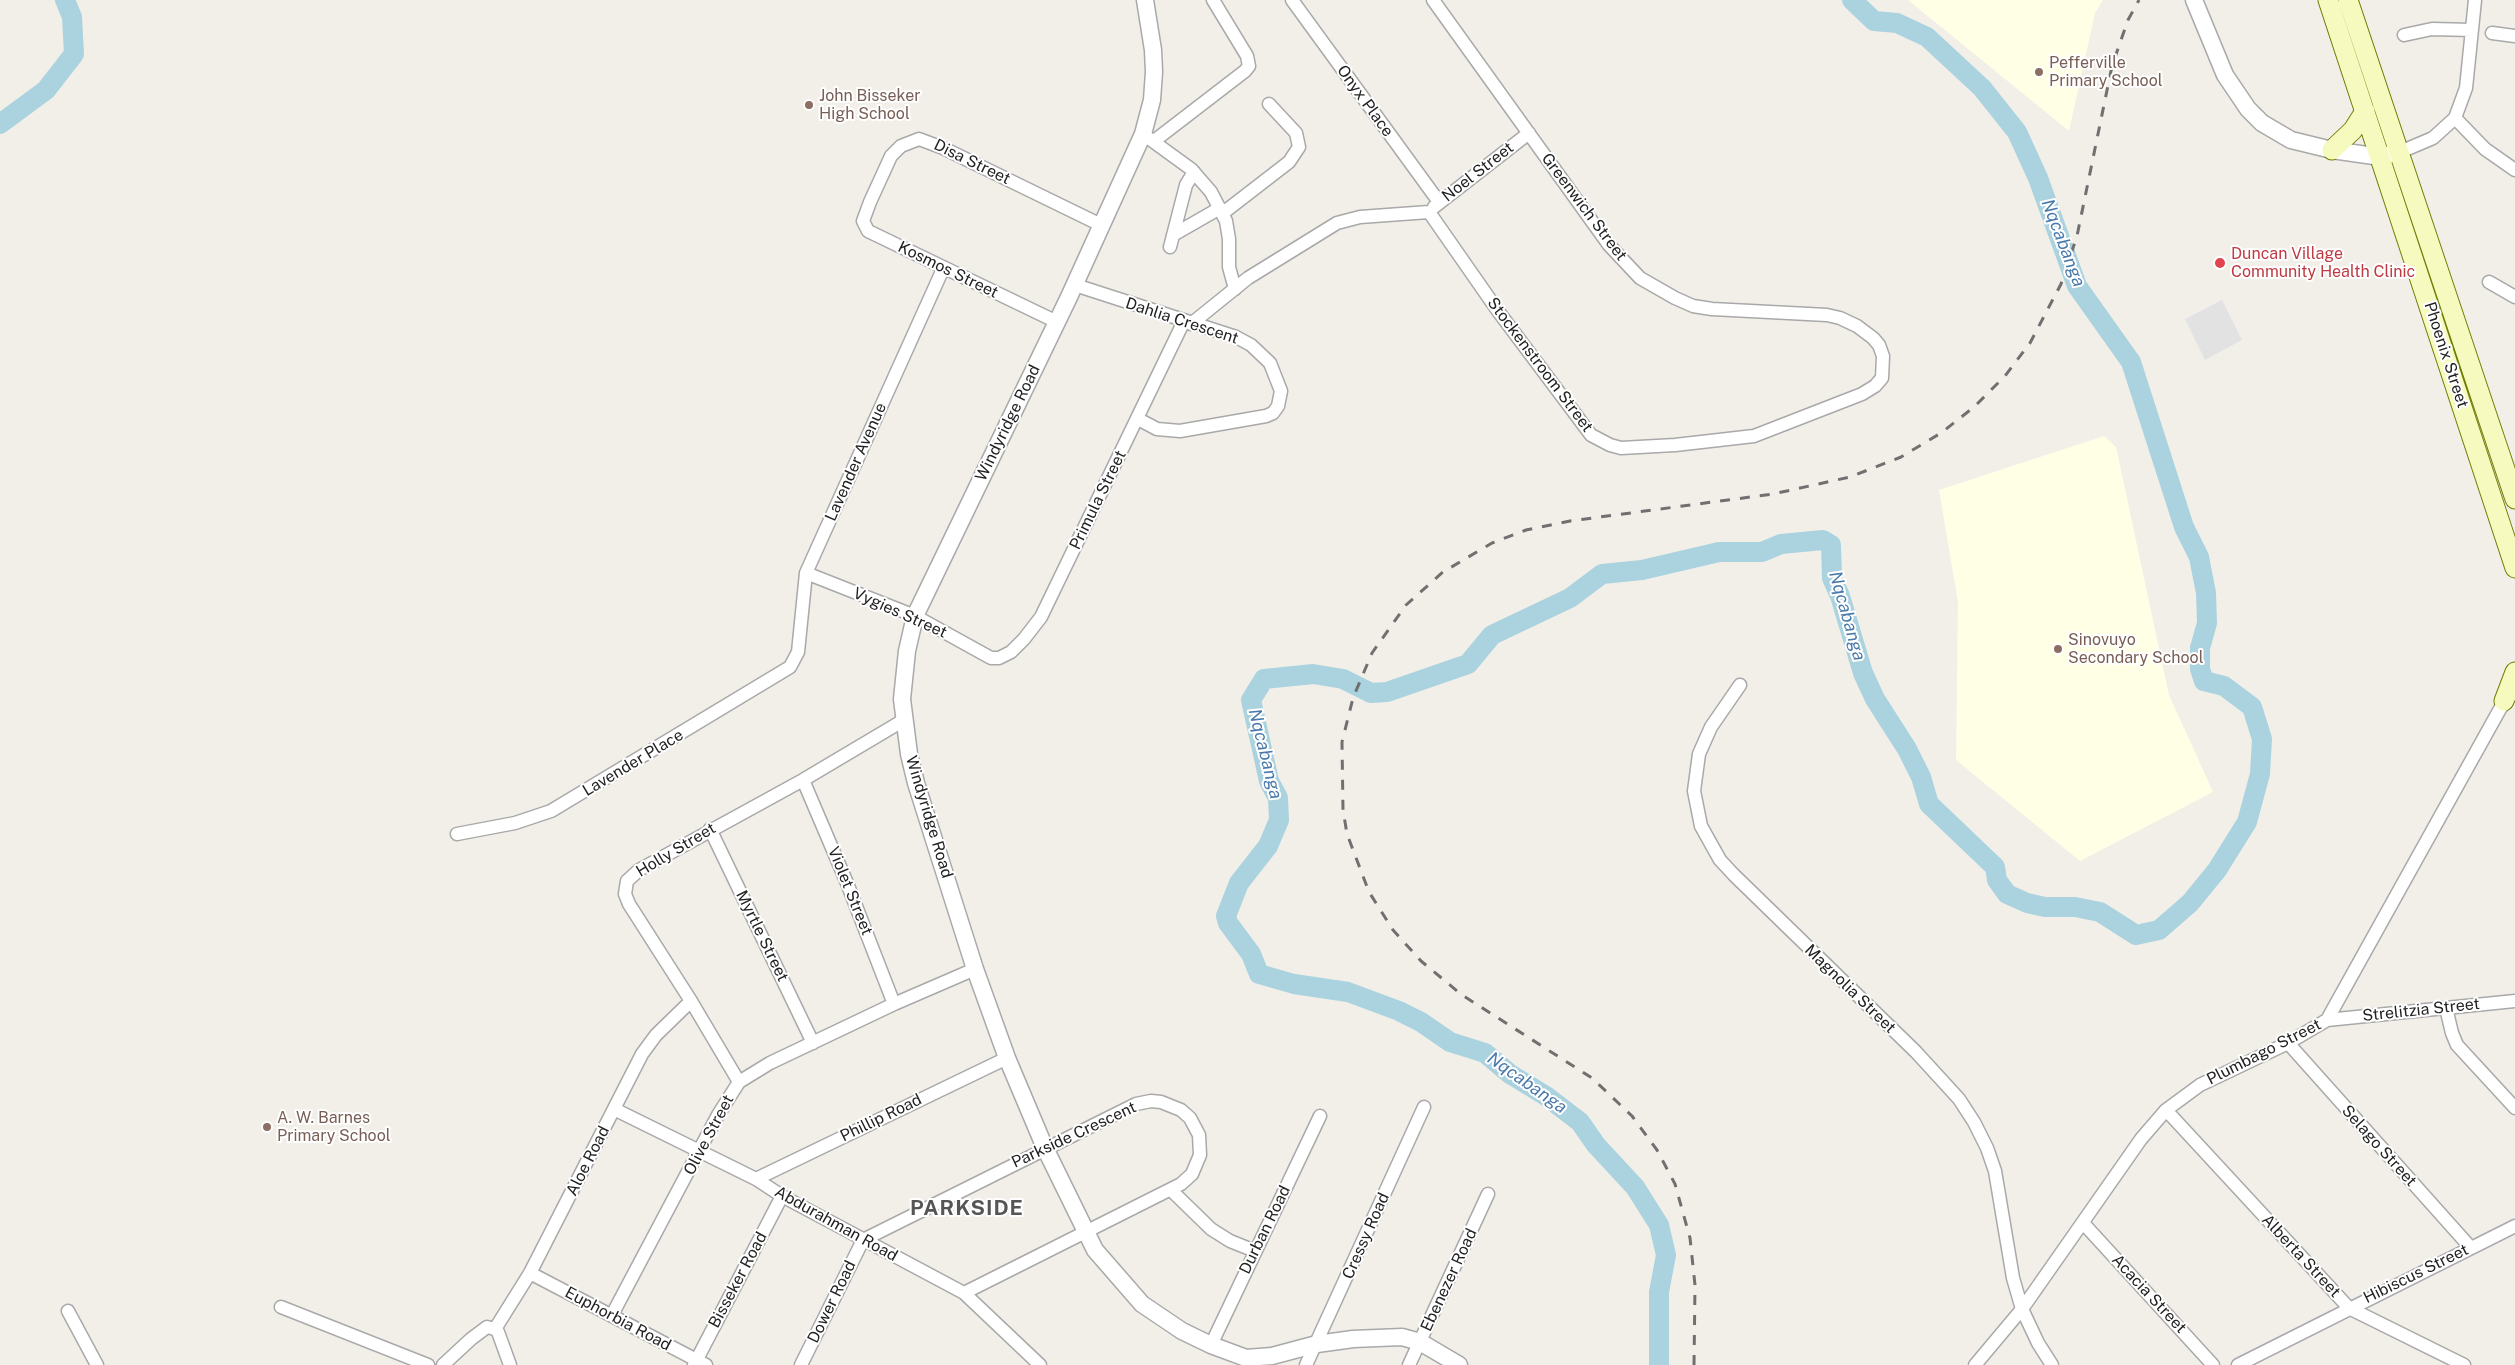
<!DOCTYPE html>
<html>
<head>
<meta charset="utf-8">
<style>
	body { margin:0 }
	canvas { display:block; background:#f2efe9 }
</style>
</head>
<body>
<canvas width="2515" height="1365"></canvas>
<script>
const ctx = document.querySelector('canvas').getContext('2d');
ctx.lineJoin = 'round';
function fillPath(path, color) {
  ctx.fillStyle = color;
  ctx.fill(path, 'evenodd');
}
function poly(rows) {
  const path = new Path2D();
  for (const r of rows) {
    path.moveTo(r[0], r[1]);
    for (let i = 2; i < r.length; i += 2) path.lineTo(r[i], r[i + 1]);
  }
  return path;
}
function stroke(path, color, width, dash) {
  ctx.strokeStyle = color;
  ctx.lineWidth = width;
  ctx.lineCap = dash ? 'butt' : 'round';
  ctx.setLineDash(dash || []);
  ctx.stroke(path);
}
function label(font, color, halo, rows, align = 'center') {
  ctx.font = font + ' "Public Sans",sans-serif';
  ctx.lineWidth = 4;
  ctx.setLineDash([]);
  ctx.textBaseline = 'middle';
  ctx.strokeStyle = halo;
  ctx.fillStyle = color;
  for (const [text, x, y, turn = 0] of rows) {
    ctx.save();
    ctx.translate(x, y);
    ctx.rotate((+turn || 0) * Math.PI / 180);
    ctx.textAlign = isNaN(turn) ? turn : align;
    if (halo) ctx.strokeText(text, 0, 0);
    ctx.fillText(text, 0, 0);
    ctx.restore();
  }
}
const education = poly([
	[1908,0,2103,0,2095,13,2069,131],
	[2104,436,2116,447,2169,695,2213,792,2080,861,1956,760,1958,602,1939,490]
]);
const parking = poly([
	[2222,300,2242,340,2205,360,2185,319]
]);
const river = poly([
	[0,124,46,90,74,54,72,17,65,0],
	[1659,1365,1659,1292,1666,1255,1659,1225,1635,1187,1596,1145,1580,1122,1546,1096,1510,1074,1485,1053,1450,1042,1421,1022,1399,1011,1348,992,1294,984,1259,974,1251,954,1228,923,1226,916,1239,883,1268,846,1279,820,1278,798,1269,781,1251,700,1264,679,1313,674,1343,679,1371,693,1387,692,1468,664,1492,635,1570,598,1602,574,1642,570,1719,552,1762,552,1781,544,1823,540,1831,545,1832,578,1840,596,1863,673,1875,699,1907,749,1921,777,1929,804,1995,867,1997,880,2007,894,2027,903,2045,907,2075,907,2100,912,2136,935,2159,930,2190,903,2217,870,2247,822,2260,774,2262,739,2252,707,2224,686,2204,681,2200,669,2200,648,2207,623,2206,593,2199,557,2184,527,2131,362,2077,286,2038,178,2017,132,1982,88,1927,37,1897,23,1874,21,1852,0]
]);
const minor = poly([
	[1292,0,1439,202],
	[2492,33,2515,36],
	[2404,35,2432,29,2472,30],
	[2455,118,2485,149,2515,170],
	[1147,137,1191,169,1211,192,1226,221,1229,239,1229,267,1235,289],
	[1154,141,1245,71,1249,66,1247,56,1213,0],
	[2400,152,2433,138,2455,118,2466,88,2475,0],
	[1434,207,1529,133],
	[1429,212,1498,311,1591,435,1610,445,1621,448,1675,445,1754,436,1862,394,1875,386,1882,378,1883,356,1879,345,1873,338,1857,326,1840,318,1827,315,1712,309,1693,306,1675,298,1640,278,1609,245,1433,0],
	[1223,213,1289,162,1299,147,1296,133,1269,104],
	[1173,235,1220,208],
	[1170,247,1186,185,1194,172],
	[2489,282,2515,297],
	[1075,285,1236,337,1251,345,1270,363,1281,391,1278,406,1273,413,1266,416,1180,431,1157,429,1138,419],
	[1057,322,868,231,863,221,870,202,891,156,901,146,919,139,943,148,1101,225],
	[1191,324,1248,278,1337,223,1360,217,1429,212],
	[806,573,915,616,991,658,999,658,1011,652,1024,639,1041,617,1184,321],
	[1740,685,1711,727,1699,754,1694,791,1701,826,1720,860,1734,875,1916,1052,1959,1099,1974,1122,1987,1148,1995,1171,2013,1278,2022,1309,2038,1343,2052,1365],
	[803,780,847,883,894,1004],
	[710,829,813,1043],
	[457,834,515,823,551,811,790,667,798,652,806,573,943,269],
	[2446,1008,2452,1033,2457,1045,2515,1108],
	[2327,1020,2515,1001],
	[2288,1043,2471,1248],
	[739,1082,691,1001,629,904,625,894,627,881,639,870,803,780,904,720],
	[614,1109,756,1179,782,1196,964,1293,1040,1365],
	[2166,1110,2349,1308,2464,1365],
	[756,1179,1007,1058],
	[1172,1191,1211,1229,1230,1241,1255,1251],
	[2084,1224,2213,1365],
	[530,1273,706,1365],
	[281,1307,428,1365],
	[68,1311,97,1365],
	[612,1315,718,1115,739,1082,770,1063,894,1004,975,969],
	[495,1329,530,1273,642,1054,656,1035,691,1001],
	[1211,1345,1320,1116],
	[443,1365,471,1339,487,1327,495,1329,498,1332,510,1365],
	[694,1365,782,1196],
	[801,1365,863,1240,1136,1104,1151,1101,1161,1102,1181,1110,1190,1118,1199,1135,1200,1155,1192,1174,1181,1184,964,1293],
	[1306,1365,1424,1107],
	[1409,1365,1488,1194],
	[1975,1365,2022,1309,2141,1139,2166,1110,2200,1085,2288,1043,2327,1020,2500,709,2510,696],
	[2238,1365,2515,1226]
]);
const tertiary = poly([
	[1145,0,1153,50,1154,72,1152,100,1143,134,1069,297,915,616,907,651,902,699,909,754,916,783,975,969,1007,1058,1045,1148,1095,1250,1142,1304,1182,1331,1211,1345,1246,1358,1272,1356,1317,1344,1353,1339,1402,1337,1420,1342,1459,1365],
	[2194,0,2225,75,2248,109,2262,123,2291,140,2332,150,2381,157,2391,154]
]);
const secondary = poly([
	[2328,0,2515,568],
	[2348,0,2515,499],
	[2332,150,2353,130,2365,111],
	[2504,701,2515,672]
]);
const rail = poly([
	[1694,1365,1695,1285,1690,1238,1675,1184,1657,1150,1632,1116,1592,1078,1462,995,1421,961,1393,930,1369,892,1347,834,1343,810,1342,742,1353,698,1372,653,1406,605,1443,572,1492,543,1526,530,1570,521,1773,494,1850,477,1901,457,1941,433,1974,407,2005,376,2030,343,2061,284,2077,236,2112,66,2128,20,2139,0]
]);
const markers = [
	[2039,72,5,"#8d6e63"],
	[809,105,5,"#8d6e63"],
	[2220,263,6,"#e0444e"],
	[2058,649,5,"#8d6e63"],
	[267,1127,5,"#8d6e63"]
];
const educationNames = [
	["Pefferville",2049,63],
	["Primary School",2049,81],
	["John Bisseker",819,96],
	["High School",819,114],
	["Sinovuyo",2068,640],
	["Secondary School",2068,658],
	["A. W. Barnes",277,1118],
	["Primary School",277,1136]
];
const streetNames = [
	["Onyx Place",1365,101,54],
	["Disa Street",972,162,26],
	["Noel Street",1478,172,-38],
	["Greenwich Street",1584,207,53],
	["Kosmos Street",948,270,26],
	["Dahlia Crescent",1182,321,18],
	["Phoenix Street",2446,355,72],
	["Stockenstroom Street",1540,365,53],
	["Windyridge Road",1008,423,-64],
	["Lavender Avenue",856,462,-66],
	["Primula Street",1098,500,-64],
	["Vygies Street",900,613,24],
	["Lavender Place",633,763,-31],
	["Windyridge Road",929,817,73],
	["Holly Street",676,850,-31],
	["Violet Street",850,891,68],
	["Myrtle Street",762,936,64],
	["Magnolia Street",1850,989,44],
	["Strelitzia Street",2421,1010,-6],
	["Plumbago Street",2264,1052,-27],
	["Phillip Road",881,1118,-26],
	["Olive Street",709,1135,-62],
	["Parkside Crescent",1074,1135,-25],
	["Selago Street",2379,1146,48],
	["Aloe Road",588,1161,-63],
	["Abdurahman Road",836,1224,29],
	["Durban Road",1265,1230,-64],
	["Cressy Road",1366,1236,-66],
	["Alberta Street",2301,1256,47],
	["Hibiscus Street",2416,1274,-26],
	["Bisseker Road",738,1280,-62],
	["Ebenezer Road",1449,1280,-65],
	["Acacia Street",2149,1294,47],
	["Dower Road",832,1302,-64],
	["Euphorbia Road",618,1319,28]
];
const healthNames = [
	["Duncan Village",2231,254],
	["Community Health Clinic",2231,272]
];
const waterNames = [
	["Nqcabanga",2063,243,69],
	["Nqcabanga",1847,616,74],
	["Nqcabanga",1265,754,76],
	["Nqcabanga",1527,1083,35]
];
const districtNames = [
	["PARKSIDE",967,1209]
];
fillPath(education, '#ffffe5');
fillPath(parking, '#e2e2e2');
stroke(river, '#aad3df', 20);
stroke(minor, '#a9a9a9', 15);
stroke(tertiary, '#a9a9a9', 19);
stroke(secondary, '#707d05', 21);
stroke(minor, '#fff', 12);
stroke(tertiary, '#fff', 16);
stroke(secondary, '#f7fabf', 19);
stroke(rail, '#707070', 3, [10, 10]);
for (const [x, y, r, color] of markers) {
  const dot = new Path2D();
  dot.arc(x, y, r, 0, 2 * Math.PI);
  ctx.fillStyle = color;
  ctx.fill(dot);
  stroke(dot, '#fff', 2);
}
label('16px', '#785e54', '#fff', educationNames, 'left');
label('16px', '#222', '#fff', streetNames);
label('16px', '#be3a42', '#fff', healthNames, 'left');
label('italic 18px', '#4a7aab', '#fff', waterNames);
ctx.letterSpacing = '1px';
label('bold 21px', '#555', '#fff', districtNames);
ctx.letterSpacing = '0px';
</script>
</body>
</html>
